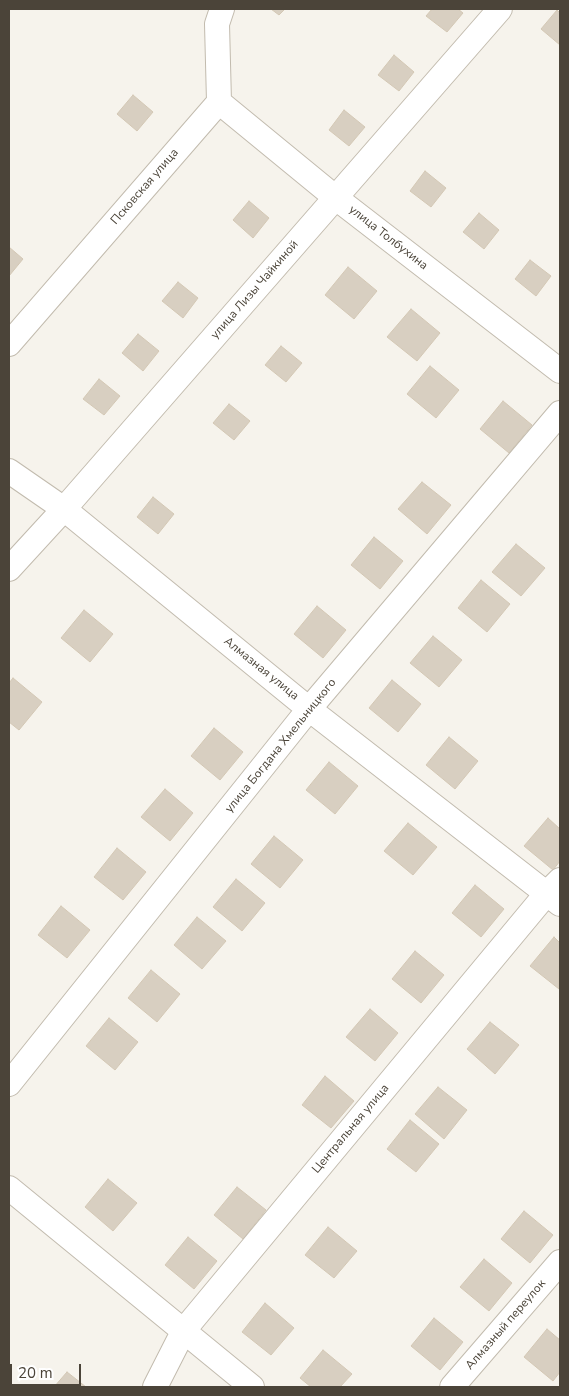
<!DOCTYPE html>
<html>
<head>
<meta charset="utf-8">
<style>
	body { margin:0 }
	#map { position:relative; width:569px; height:1396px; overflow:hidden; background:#f6f3ec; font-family:"Nunito Sans",sans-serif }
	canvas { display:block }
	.frame { position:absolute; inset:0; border:10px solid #4b4439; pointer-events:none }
	.scale { position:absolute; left:10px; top:1364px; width:71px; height:22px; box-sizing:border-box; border:2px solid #4b4439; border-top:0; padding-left:6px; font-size:15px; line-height:18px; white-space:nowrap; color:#4b4439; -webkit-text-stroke:4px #fff; paint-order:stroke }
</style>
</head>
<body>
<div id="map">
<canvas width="569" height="1396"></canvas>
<div class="frame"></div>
<div class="scale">20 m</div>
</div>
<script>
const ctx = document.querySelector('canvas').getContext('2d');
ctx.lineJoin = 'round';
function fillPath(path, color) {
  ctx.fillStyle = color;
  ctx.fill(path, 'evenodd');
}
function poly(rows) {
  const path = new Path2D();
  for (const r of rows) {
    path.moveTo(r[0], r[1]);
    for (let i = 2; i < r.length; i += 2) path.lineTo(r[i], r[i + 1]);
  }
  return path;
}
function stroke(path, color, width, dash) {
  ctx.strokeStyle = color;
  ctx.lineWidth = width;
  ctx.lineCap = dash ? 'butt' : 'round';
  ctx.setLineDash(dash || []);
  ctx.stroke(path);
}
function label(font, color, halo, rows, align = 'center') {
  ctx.font = font + ' "Nunito Sans",sans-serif';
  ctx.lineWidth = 4.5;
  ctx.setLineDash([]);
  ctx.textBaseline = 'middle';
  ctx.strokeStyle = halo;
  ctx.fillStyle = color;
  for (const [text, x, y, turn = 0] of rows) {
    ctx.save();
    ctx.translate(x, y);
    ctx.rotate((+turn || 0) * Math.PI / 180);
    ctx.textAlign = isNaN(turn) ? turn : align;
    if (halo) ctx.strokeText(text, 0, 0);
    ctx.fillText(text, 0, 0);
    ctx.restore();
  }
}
const building = poly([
	[271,9,285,9,279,15,271,9],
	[432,9,458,9,463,13,447,32,426,16,432,9],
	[557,10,560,13,560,45,541,29,557,10],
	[394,55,414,72,399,91,378,75,394,55],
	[133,95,153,112,137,131,117,114,133,95],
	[344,110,365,127,349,146,329,130,344,110],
	[425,171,446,188,431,207,410,191,425,171],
	[249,201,269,218,253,238,233,220,249,201],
	[479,213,499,230,484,249,463,232,479,213],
	[9,247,23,259,9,276,9,247],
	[530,260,551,276,536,296,515,279,530,260],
	[348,267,377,291,354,319,325,295,348,267],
	[178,282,198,298,183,318,162,301,178,282],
	[411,309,440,333,417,361,387,337,411,309],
	[138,334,159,351,143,371,122,353,138,334],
	[281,346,302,363,286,382,265,365,281,346],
	[430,366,459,390,436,418,407,394,430,366],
	[99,379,120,396,104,415,83,399,99,379],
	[503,401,532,425,509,453,480,429,503,401],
	[229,404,250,421,234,440,213,423,229,404],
	[422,482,451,505,427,534,398,509,422,482],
	[153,497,174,514,158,534,137,517,153,497],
	[374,537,403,561,380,589,351,565,374,537],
	[516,544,545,568,521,596,492,572,516,544],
	[481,580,510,604,487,632,458,608,481,580],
	[317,606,346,630,323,658,294,634,317,606],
	[84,610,113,634,90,662,61,638,84,610],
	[433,636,462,660,439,687,410,663,433,636],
	[13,678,42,702,19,730,9,722,9,683,13,678],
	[392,680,421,704,398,732,369,708,392,680],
	[214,728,243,752,220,780,191,756,214,728],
	[449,737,478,761,455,789,426,765,449,737],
	[329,762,358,786,335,814,306,790,329,762],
	[165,789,193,813,170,841,141,817,165,789],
	[548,818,560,829,560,861,553,870,524,846,548,818],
	[408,823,437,847,413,875,384,851,408,823],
	[274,836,303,860,280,888,251,864,274,836],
	[117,848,146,872,123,900,94,877,117,848],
	[236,879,265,903,242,931,213,907,236,879],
	[475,885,504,909,481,937,452,913,475,885],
	[61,906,90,930,67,958,38,935,61,906],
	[197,917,226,941,202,969,174,945,197,917],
	[554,937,560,943,559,989,530,966,554,937],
	[415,951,444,975,421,1003,392,979,415,951],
	[151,970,180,994,157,1022,128,998,151,970],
	[370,1009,398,1033,375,1061,346,1037,370,1009],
	[109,1018,138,1042,115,1070,86,1046,109,1018],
	[490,1022,519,1045,495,1074,467,1049,490,1022],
	[325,1076,354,1101,331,1128,302,1105,325,1076],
	[438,1087,467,1110,444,1139,415,1114,438,1087],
	[410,1120,439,1144,416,1172,387,1149,410,1120],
	[108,1179,137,1203,113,1231,85,1207,108,1179],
	[237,1187,266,1210,243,1239,214,1215,237,1187],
	[524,1211,553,1235,530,1263,501,1239,524,1211],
	[328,1227,357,1251,334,1278,305,1255,328,1227],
	[188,1237,217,1261,194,1289,165,1265,188,1237],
	[484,1259,512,1283,489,1311,460,1287,484,1259],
	[265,1303,294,1328,271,1355,242,1332,265,1303],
	[434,1318,463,1342,440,1370,411,1346,434,1318],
	[547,1329,560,1340,560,1372,553,1381,524,1357,547,1329],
	[323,1350,352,1374,340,1387,311,1387,300,1378,323,1350],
	[67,1372,86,1387,54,1387,67,1372]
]);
const street = poly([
	[219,102,336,198,560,371],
	[9,344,219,102,217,24,222,9],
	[9,471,64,509,309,709,560,904],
	[9,569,64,509,500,9],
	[9,1084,309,709,560,413],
	[9,1188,252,1387],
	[155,1387,184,1330,547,893,560,880],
	[452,1387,560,1262]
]);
const streetNames = [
	["Псковская улица",145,187,-49],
	["улица Толбухина",388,238,38],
	["улица Лизы Чайкиной",255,290,-49],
	["Алмазная улица",261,669,39],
	["улица Богдана Хмельницкого",281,746,-51],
	["Центральная улица",351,1129,-50],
	["Алмазный переулок",506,1325,-49]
];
fillPath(building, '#d8cfc1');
stroke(building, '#d3c7b4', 1);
stroke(street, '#c2bbae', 26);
stroke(street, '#fff', 24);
label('12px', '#4b4439', '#fff', streetNames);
</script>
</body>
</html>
